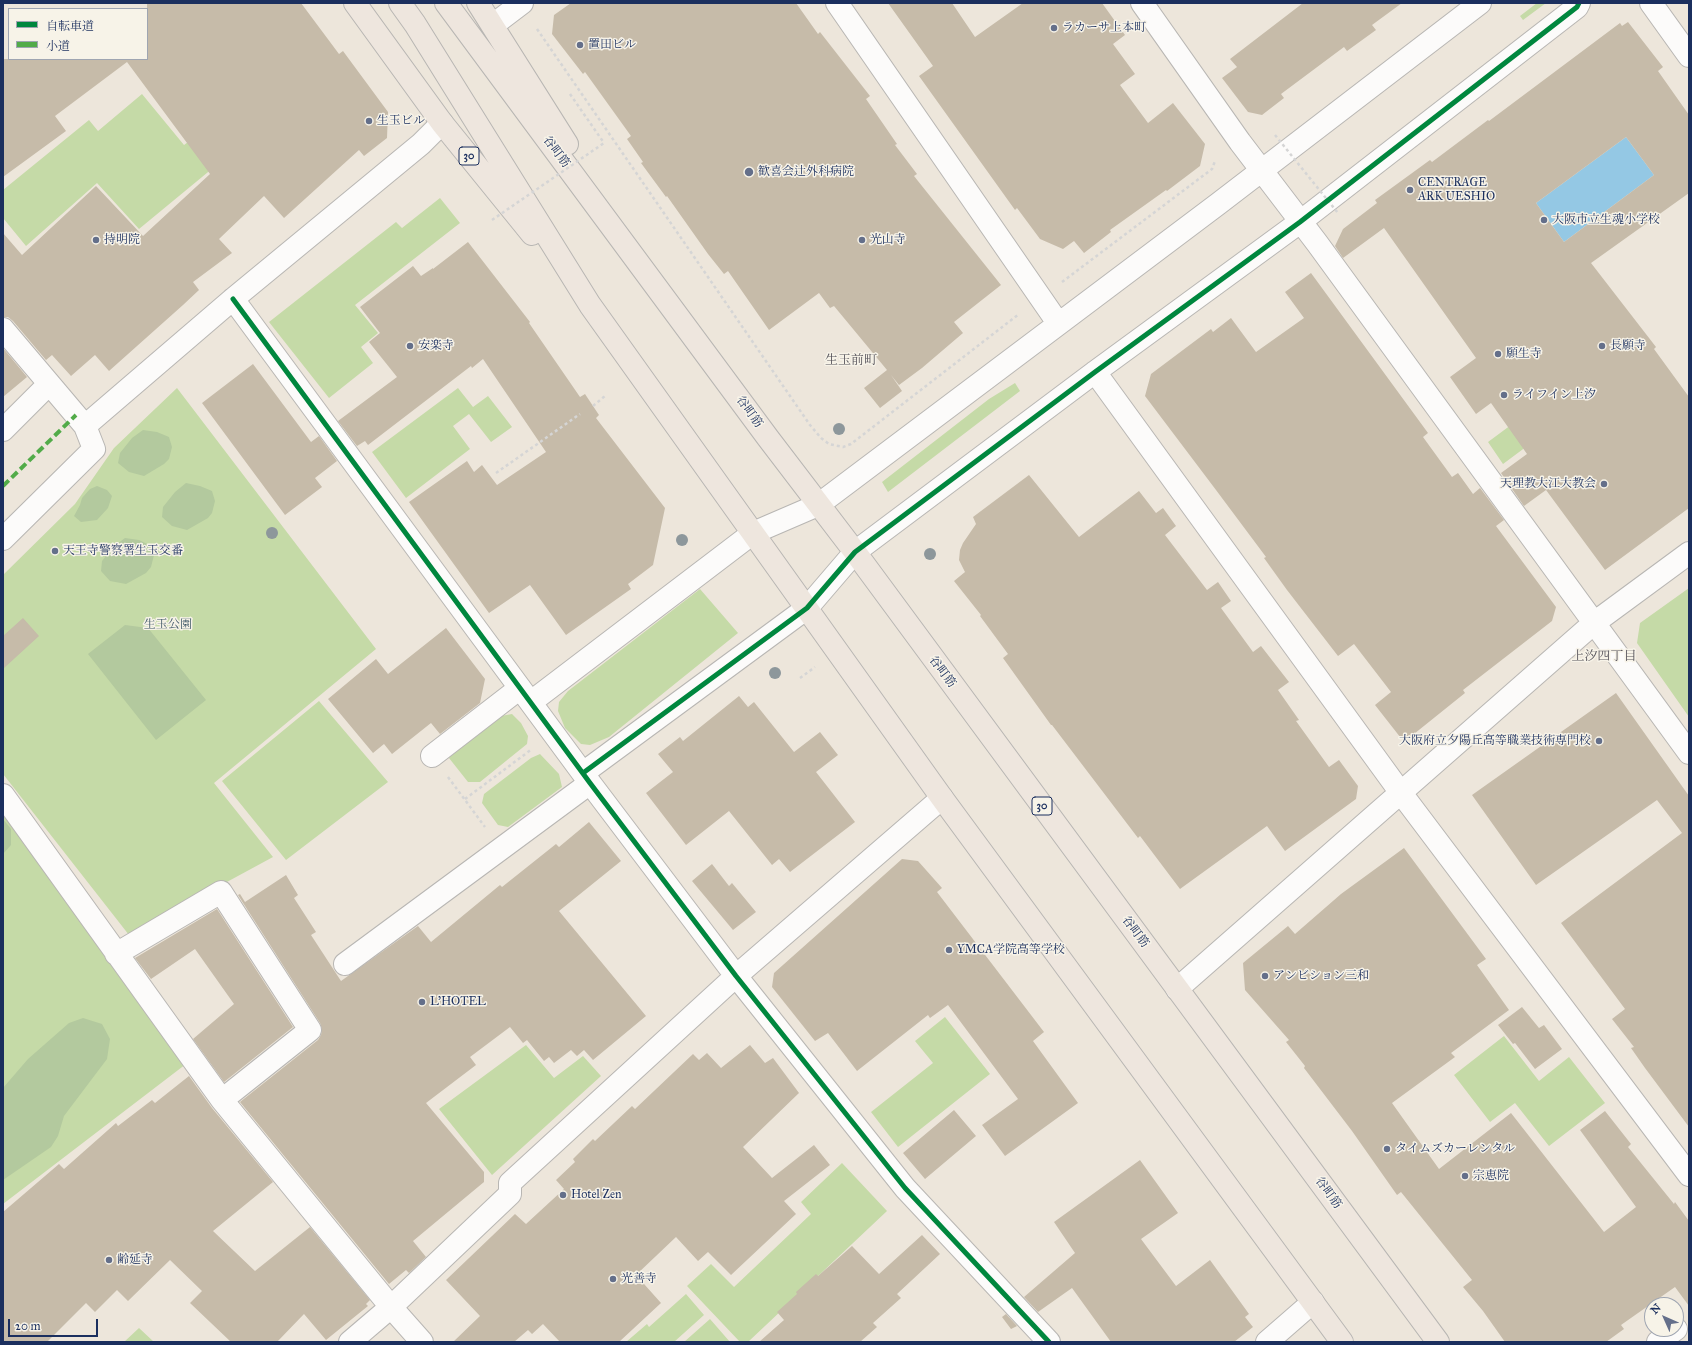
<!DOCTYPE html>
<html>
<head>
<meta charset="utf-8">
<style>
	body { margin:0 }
	#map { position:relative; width:1692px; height:1345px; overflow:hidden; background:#ede6db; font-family:"IM FELL Great Primer","Noto Serif JP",serif }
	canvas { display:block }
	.frame { position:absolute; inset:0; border:4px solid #1b2f5e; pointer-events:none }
	.legend { position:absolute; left:8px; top:8px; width:140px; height:52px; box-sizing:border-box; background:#f7f3e8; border:1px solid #9fa5b1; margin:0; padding:5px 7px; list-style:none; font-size:12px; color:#1b2f5e }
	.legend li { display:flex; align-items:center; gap:8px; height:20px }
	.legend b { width:20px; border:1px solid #9fa5b1 }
	.north { position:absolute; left:1644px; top:1297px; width:40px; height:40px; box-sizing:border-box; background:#f7f3e8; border:1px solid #9fa5b1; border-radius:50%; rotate:315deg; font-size:11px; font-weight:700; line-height:16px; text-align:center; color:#1b2f5e }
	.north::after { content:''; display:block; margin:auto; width:14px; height:18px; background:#646f8a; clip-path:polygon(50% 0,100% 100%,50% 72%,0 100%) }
	.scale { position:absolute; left:8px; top:1319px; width:90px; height:18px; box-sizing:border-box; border:2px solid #1b2f5e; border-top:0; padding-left:5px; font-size:12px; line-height:14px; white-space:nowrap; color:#1b2f5e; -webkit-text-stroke:3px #f7f3e8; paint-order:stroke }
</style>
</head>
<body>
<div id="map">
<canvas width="1692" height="1345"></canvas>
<div class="frame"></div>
<ul class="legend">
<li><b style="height:5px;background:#00873e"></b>自転車道</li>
<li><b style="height:5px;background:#52ab49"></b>小道</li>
</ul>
<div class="north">N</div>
<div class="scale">20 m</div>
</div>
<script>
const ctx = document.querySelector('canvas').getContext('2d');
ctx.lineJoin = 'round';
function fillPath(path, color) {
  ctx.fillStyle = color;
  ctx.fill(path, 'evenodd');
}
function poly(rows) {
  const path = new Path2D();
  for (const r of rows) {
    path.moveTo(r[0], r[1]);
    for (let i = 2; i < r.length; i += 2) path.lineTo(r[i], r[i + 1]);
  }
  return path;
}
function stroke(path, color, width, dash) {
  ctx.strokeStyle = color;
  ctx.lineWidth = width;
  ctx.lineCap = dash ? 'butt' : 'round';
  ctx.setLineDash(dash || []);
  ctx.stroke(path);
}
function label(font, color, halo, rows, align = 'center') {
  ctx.font = font + ' "IM FELL Great Primer","Noto Serif JP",serif';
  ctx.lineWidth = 3;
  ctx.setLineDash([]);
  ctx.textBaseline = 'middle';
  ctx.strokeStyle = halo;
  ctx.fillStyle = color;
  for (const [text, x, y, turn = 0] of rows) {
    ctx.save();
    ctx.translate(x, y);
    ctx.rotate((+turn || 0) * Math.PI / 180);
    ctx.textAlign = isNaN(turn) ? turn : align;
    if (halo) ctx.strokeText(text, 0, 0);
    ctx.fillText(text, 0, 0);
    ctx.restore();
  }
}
const green = poly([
	[1537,3,1546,3,1523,20,1520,16],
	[142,94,184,145,196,136,219,163,139,229,97,183,26,246,3,218,3,190,89,120,98,131],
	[440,198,460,223,355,305,378,333,361,347,373,363,329,398,269,322,396,222,402,228],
	[1569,382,1585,403,1503,464,1488,442],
	[1015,383,1020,391,888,492,882,482,989,399],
	[177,388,376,649,214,783,273,857,129,935,3,774,3,575,75,504,114,448],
	[458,388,473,407,488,396,512,427,491,442,469,414,453,426,470,449,406,498,372,452],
	[1689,588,1689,717,1637,643,1640,623],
	[700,589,738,633,609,737,590,745,581,744,565,728,558,711,559,702,568,691],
	[319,701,388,782,286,860,222,781],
	[512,714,521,723,528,736,527,744,480,782,468,782,449,758,455,749,501,716],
	[540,754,559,774,562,787,508,827,498,825,482,803,484,794,531,758],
	[3,811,186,1064,3,1204],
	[945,1017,990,1074,898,1147,871,1112,933,1063,915,1041],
	[1504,1036,1539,1081,1569,1057,1605,1103,1549,1146,1515,1103,1490,1122,1454,1075],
	[526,1045,554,1078,583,1056,601,1076,492,1175,439,1109],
	[842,1163,887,1211,748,1342,740,1342,687,1286,711,1264,734,1287,811,1214,801,1202],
	[686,1294,704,1315,674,1342,626,1342,647,1324,649,1327],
	[710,1319,730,1342,684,1342],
	[139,1328,154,1342,124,1342]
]);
const forest = poly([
	[143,430,157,432,169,437,172,447,169,459,164,464,144,476,129,472,118,463,120,453,132,438],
	[186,483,200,486,212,491,215,501,212,513,208,518,187,530,172,526,162,517,163,507,175,492],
	[97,486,107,490,112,496,108,508,97,520,81,522,74,516,80,505,82,498,90,489],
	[125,538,139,540,151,546,154,555,151,567,146,573,126,584,110,581,101,571,102,561,113,547],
	[125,625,148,628,206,700,156,740,88,654],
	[3,819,11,829,11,845,3,854],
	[83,1018,102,1024,110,1039,107,1059,64,1116,58,1136,51,1147,3,1180,3,1088,28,1059,69,1023]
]);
const water = poly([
	[1626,137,1654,175,1564,242,1536,203]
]);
const building = poly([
	[147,3,301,3,339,54,343,51,388,112,387,138,364,156,359,150,284,218,264,196,219,239,232,253,193,282,199,290,183,305,109,371,95,355,71,376,52,355,46,360,13,321,8,317,3,317,3,233,22,255,96,186,143,236,210,174,127,62,55,116,66,131,3,177,3,59,147,59],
	[571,3,796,3,818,34,820,32,870,96,866,99,897,144,895,145,917,174,914,176,1001,285,954,322,963,333,922,368,899,385,891,375,902,391,880,408,864,388,887,370,834,306,830,308,819,293,769,330,728,271,724,274,708,254,667,196,666,197,641,163,643,162,627,139,631,136,585,72,583,74,552,34,554,15],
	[888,3,952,3,975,37,1023,3,1102,3,1125,35,1113,44,1135,74,1120,85,1148,123,1173,103,1205,144,1200,166,1167,191,1166,190,1110,230,1111,232,1084,253,1074,241,1063,249,1040,239,1017,208,1015,210,919,76,933,66],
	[1303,3,1402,3,1372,25,1376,30,1347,51,1344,47,1281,94,1284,98,1262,115,1248,112,1222,78,1237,67,1230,59],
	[1628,22,1663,67,1658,71,1689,115,1689,193,1591,263,1656,347,1654,349,1689,397,1689,508,1605,570,1546,490,1524,506,1501,473,1527,454,1491,403,1476,414,1450,377,1476,358,1384,228,1343,258,1335,246,1343,229,1377,203,1375,200,1430,160,1432,162,1488,120,1489,121,1620,23,1622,26],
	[1626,137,1654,175,1564,242,1536,203],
	[468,242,530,322,529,323,580,397,585,394,599,415,596,418,665,508,653,565,628,584,631,589,566,635,530,585,489,613,409,502,467,461,474,472,482,465,497,485,546,452,483,359,472,368,471,366,368,445,365,441,357,446,338,421,397,377,369,342,380,333,360,307,413,266,421,276,433,268,433,269],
	[1311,273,1428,433,1423,437,1452,477,1458,473,1473,494,1480,488,1504,520,1496,526,1556,607,1552,621,1463,690,1465,693,1404,742,1375,705,1391,692,1354,644,1338,656,1287,590,1264,558,1266,557,1216,490,1145,396,1151,374,1211,329,1213,332,1231,318,1256,352,1304,318,1285,292],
	[3,348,27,377,3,397],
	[253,364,311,442,319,436,337,461,315,478,322,487,285,515,202,403],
	[1029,475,1079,537,1139,491,1156,513,1163,508,1176,526,1165,535,1207,590,1218,582,1231,601,1221,608,1253,652,1261,646,1289,682,1278,690,1299,720,1296,721,1329,767,1339,760,1358,786,1356,799,1285,851,1267,826,1180,889,1140,836,1138,838,1052,725,1051,725,1003,658,1008,654,980,616,981,615,954,581,965,572,959,560,960,550,963,543,976,524,973,517],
	[23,618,39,636,3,669,3,636],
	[446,628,485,679,480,703,440,734,431,723,392,754,384,744,373,753,328,699,376,659,388,674],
	[1616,693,1689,796,1689,1127,1645,1068,1631,1048,1634,1047,1612,1019,1625,1009,1561,923,1682,833,1657,800,1536,885,1472,795],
	[739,696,748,707,754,702,794,752,820,732,838,755,816,772,855,822,790,872,779,859,772,865,729,811,686,845,646,793,673,772,658,754,680,737,683,741],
	[589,822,621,861,559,911,646,1016,593,1060,584,1050,577,1056,571,1050,554,1063,549,1057,544,1061,527,1040,523,1043,510,1027,470,1057,476,1065,426,1103,484,1172,484,1182,413,1241,426,1257,409,1273,406,1270,389,1284,240,1102,318,1040,321,1035,322,1029,320,1023,238,895,240,894,245,902,286,875,298,895,294,898,316,932,311,935,341,981,418,926,431,942,500,885,502,887,556,844,559,847],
	[1404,848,1486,959,1477,965,1509,1010,1451,1053,1455,1057,1392,1103,1439,1169,1511,1113,1604,1232,1636,1207,1580,1130,1605,1111,1631,1144,1628,1147,1674,1204,1675,1202,1689,1221,1689,1306,1675,1287,1621,1325,1624,1329,1606,1342,1505,1342,1483,1311,1463,1287,1472,1280,1401,1192,1397,1195,1352,1131,1304,1068,1305,1066,1286,1042,1289,1040,1245,990,1243,963,1288,926,1295,934,1341,894],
	[902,859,918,861,942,888,937,892,1044,1032,1033,1041,1078,1103,1005,1156,982,1125,1018,1099,948,1005,930,1018,928,1015,857,1071,828,1033,815,1041,772,987,774,973],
	[712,864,729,886,732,883,756,912,733,930,692,881],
	[217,909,293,1027,224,1082,193,1039,234,1004,195,949,151,979,135,958],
	[1522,1007,1539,1028,1544,1025,1562,1049,1535,1069,1515,1043,1513,1044,1498,1025],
	[750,1045,765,1063,773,1058,799,1093,743,1147,772,1178,814,1145,830,1165,784,1201,796,1214,731,1275,708,1252,698,1261,676,1237,636,1275,661,1303,619,1342,560,1342,543,1324,532,1334,528,1330,514,1342,453,1342,480,1316,446,1280,515,1214,526,1224,564,1189,556,1180,575,1162,573,1159,593,1139,595,1141,632,1106,635,1109,693,1054,699,1060,707,1053,721,1068],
	[189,1076,212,1108,273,1182,213,1231,255,1271,310,1227,370,1300,366,1304,368,1306,326,1340,304,1314,277,1342,231,1342,190,1303,202,1291,170,1260,128,1301,117,1290,95,1312,86,1303,47,1342,3,1342,3,1212,59,1164,64,1169,116,1123,118,1126,152,1100,155,1103],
	[954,1110,976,1136,925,1179,903,1153],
	[1140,1160,1178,1213,1141,1239,1176,1286,1210,1260,1249,1314,1245,1317,1253,1327,1234,1342,1111,1342,1072,1288,1038,1312,1024,1297,1075,1253,1054,1222],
	[922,1235,940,1254,897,1294,901,1298,873,1323,877,1327,860,1342,759,1342,784,1320,777,1312,797,1294,796,1292,816,1274,818,1276,852,1246,879,1274],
	[1006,1314,1017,1326,1011,1329,1002,1317]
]);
const path = poly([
	[537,29,810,425,821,438,829,444,843,447,851,444,1019,314],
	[570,94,604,143],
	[1062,282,1212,169,1215,161],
	[593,406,605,396],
	[496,473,580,414],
	[800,678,815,667],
	[448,777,485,827],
	[465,799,532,749]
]);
const minor = poly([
	[837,3,1058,323],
	[1142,3,1240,142,1317,243,1689,753],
	[1651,3,1689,56],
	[493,25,522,3],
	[233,299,590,783,736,976,905,1188,1049,1342],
	[3,329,85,426,94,449,3,539],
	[1095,372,1401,793,1689,1175],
	[85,426,233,299,421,144,442,123],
	[3,430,49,384],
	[531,702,753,533,818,505,1218,204,1480,3],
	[432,756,520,688],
	[583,773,807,608,855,552,1095,372,1300,222,1577,7,1579,3],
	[3,795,222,1100,391,1307,422,1342],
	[116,954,221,892,310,1030,222,1100],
	[345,964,590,783],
	[1177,989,1594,623,1689,553],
	[350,1342,391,1307,510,1194,510,1183,736,976,942,798],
	[1267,1342,1313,1302],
	[1658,1342,1676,1329]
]);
const major = poly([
	[355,3,442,123,532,234],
	[400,3,415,24,590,305,942,798,1342,1342],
	[446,3,768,438,855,552,1438,1342],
	[478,3,567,144]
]);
const pathBridge = poly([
	[1275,135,1338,213],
	[492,220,604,143]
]);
const quiet = poly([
	[3,486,76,415]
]);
const cycleway = poly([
	[233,299,590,783,736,976,905,1188,1049,1342],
	[583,773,807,608,855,552,1095,372,1300,222,1577,7,1579,3]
]);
const trees = [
	[839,429],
	[272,533],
	[682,540],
	[930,554],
	[775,673]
];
const markers = [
	[1054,28,4,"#646f8a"],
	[580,45,4,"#646f8a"],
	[369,121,4,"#646f8a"],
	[749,172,5,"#646f8a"],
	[1410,190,4,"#646f8a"],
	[1544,220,4,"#646f8a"],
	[96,240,4,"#646f8a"],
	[862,240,4,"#646f8a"],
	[410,346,4,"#646f8a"],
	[1602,346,4,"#646f8a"],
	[1498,354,4,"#646f8a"],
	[1504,395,4,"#646f8a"],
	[1604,484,4,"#646f8a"],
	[55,551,4,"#646f8a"],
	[1599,741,4,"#646f8a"],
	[949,950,4,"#646f8a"],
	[1265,976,4,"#646f8a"],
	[422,1002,4,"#646f8a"],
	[1387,1149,4,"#646f8a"],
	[1465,1176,4,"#646f8a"],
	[563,1195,4,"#646f8a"],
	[109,1260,4,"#646f8a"],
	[613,1279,4,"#646f8a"]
];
const shields = [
	[469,156,20],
	[1042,806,20]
];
const shieldNames = [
	["30",469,156],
	["30",1042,806]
];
const poiNames = [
	["ラカーサ上本町",1062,28],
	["置田ビル",588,45],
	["生玉ビル",377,121],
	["歓喜会辻外科病院",758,172],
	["CENTRAGE",1418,183],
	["ARK UESHIO",1418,197],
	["大阪市立生魂小学校",1552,220],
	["持明院",104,240],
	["光山寺",870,240],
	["安楽寺",418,346],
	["長願寺",1610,346],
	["願生寺",1506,354],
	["ライフイン上汐",1512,395],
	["天理教大江大教会",1596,484,"right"],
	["天王寺警察署生玉交番",63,551],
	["大阪府立夕陽丘高等職業技術専門校",1591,741,"right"],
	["YMCA学院高等学校",957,950],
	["アンビション三和",1273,976],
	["L'HOTEL",430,1002],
	["タイムズカーレンタル",1395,1149],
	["宗恵院",1473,1176],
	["Hotel Zen",571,1195],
	["齢延寺",117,1260],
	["光善寺",621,1279]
];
const streetNames = [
	["谷町筋",556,152,53],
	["谷町筋",749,412,54],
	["谷町筋",942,672,53],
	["谷町筋",1135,932,53],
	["谷町筋",1328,1193,54]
];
const parkNames = [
	["生玉公園",168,625]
];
const neighbourhoodNames = [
	["生玉前町",851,361],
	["上汐四丁目",1604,657]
];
fillPath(green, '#c5daa7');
fillPath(forest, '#b3c99e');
fillPath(water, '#94c8e4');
fillPath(building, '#c6bba9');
stroke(minor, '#b8b6b3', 24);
stroke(major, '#b8b6b3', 24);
stroke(path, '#d5d5d5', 2.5, [3, 3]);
stroke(minor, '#fcfbfa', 22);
stroke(major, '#eee6de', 22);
stroke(pathBridge, '#d5d5d5', 2.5, [3, 3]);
stroke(quiet, '#52ab49', 4, [8, 4]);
stroke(cycleway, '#00873e', 5);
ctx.fillStyle = '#8d979b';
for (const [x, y] of trees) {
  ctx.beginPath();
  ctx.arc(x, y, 6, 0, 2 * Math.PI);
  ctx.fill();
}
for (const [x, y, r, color] of markers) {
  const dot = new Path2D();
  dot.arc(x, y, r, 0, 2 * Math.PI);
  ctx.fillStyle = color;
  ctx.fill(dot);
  stroke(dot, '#f7f3e8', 1.5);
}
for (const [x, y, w] of shields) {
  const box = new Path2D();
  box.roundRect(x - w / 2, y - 9, w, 18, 3);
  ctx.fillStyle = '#f7f3e8';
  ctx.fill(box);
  stroke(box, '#1b2f5e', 1);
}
label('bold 11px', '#1b2f5e', null, shieldNames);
label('12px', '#1b2f5e', '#f7f3e8', poiNames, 'left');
label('12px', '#1b2f5e', '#f7f3e8', streetNames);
label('12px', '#3e5766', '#f7f3e8', parkNames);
label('13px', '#59565d', '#f7f3e8', neighbourhoodNames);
</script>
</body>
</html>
